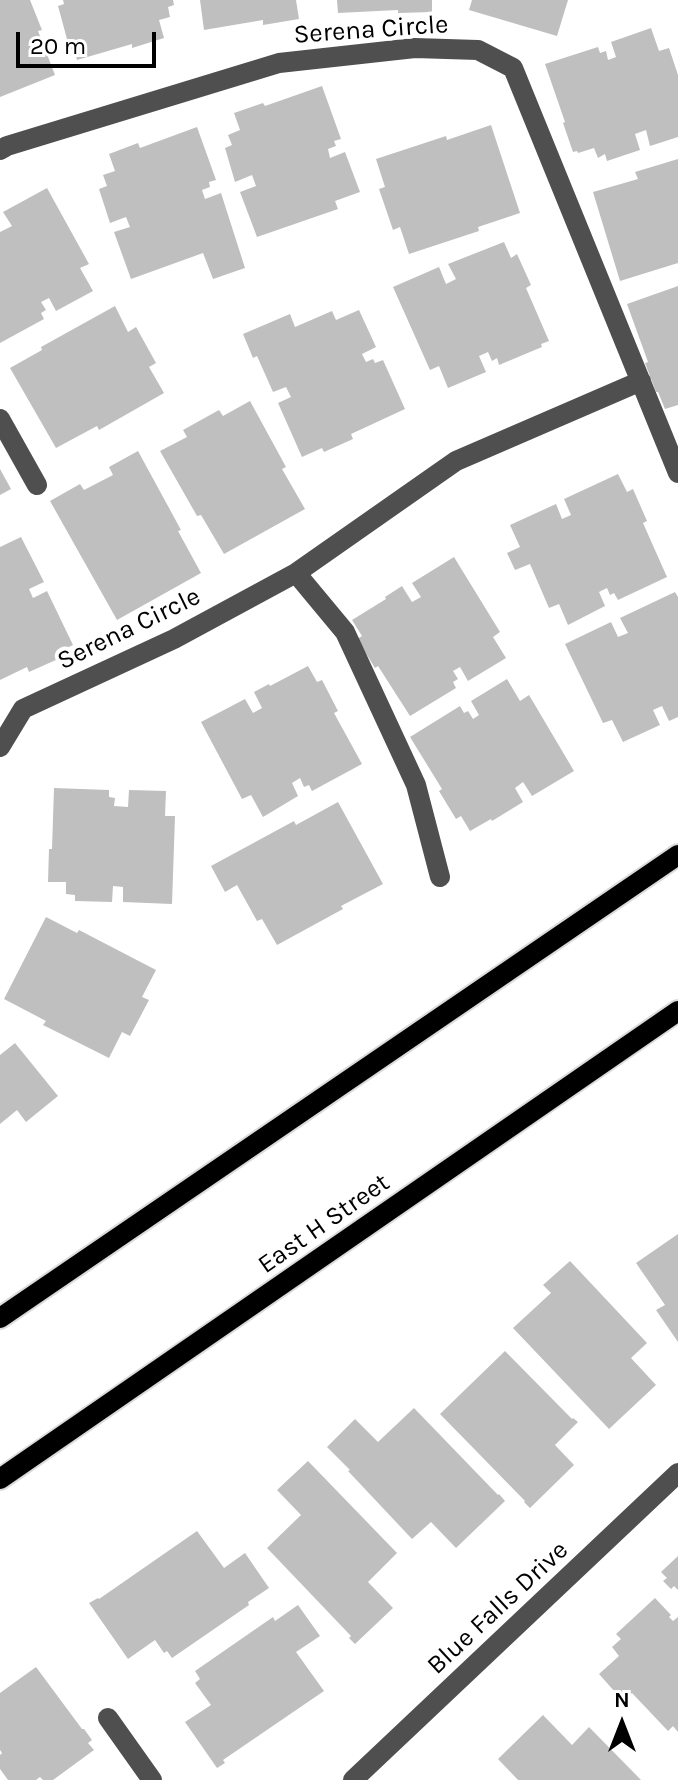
<!DOCTYPE html>
<html>
<head>
<meta charset="utf-8">
<style>
	body { margin:0 }
	#map { position:relative; width:678px; height:1780px; overflow:hidden; background:#fff; font-family:Karla,sans-serif }
	canvas { display:block }
	.north { position:absolute; left:582px; top:1684px; width:80px; height:80px; -webkit-text-stroke:6px #fff; paint-order:stroke; rotate:0deg; font-size:22px; font-weight:700; line-height:32px; text-align:center; color:#000 }
	.north::after { content:''; display:block; margin:auto; width:28px; height:36px; background:#000; clip-path:polygon(50% 0,100% 100%,50% 72%,0 100%) }
	.scale { position:absolute; left:16px; top:32px; width:140px; height:36px; box-sizing:border-box; border:4px solid #000; border-top:0; padding-left:10px; font-size:24px; line-height:28px; white-space:nowrap; color:#000; -webkit-text-stroke:6px #fff; paint-order:stroke }
</style>
</head>
<body>
<div id="map">
<canvas width="678" height="1780"></canvas>
<div class="north">N</div>
<div class="scale">20 m</div>
</div>
<script>
const ctx = document.querySelector('canvas').getContext('2d');
ctx.lineJoin = 'round';
function fillPath(path, color) {
  ctx.fillStyle = color;
  ctx.fill(path, 'evenodd');
}
function poly(rows) {
  const path = new Path2D();
  for (const r of rows) {
    path.moveTo(r[0], r[1]);
    for (let i = 2; i < r.length; i += 2) path.lineTo(r[i], r[i + 1]);
  }
  return path;
}
function stroke(path, color, width, dash) {
  ctx.strokeStyle = color;
  ctx.lineWidth = width;
  ctx.lineCap = dash ? 'butt' : 'round';
  ctx.setLineDash(dash || []);
  ctx.stroke(path);
}
function label(font, color, halo, rows, align = 'center') {
  ctx.font = font + ' Karla,sans-serif';
  ctx.lineWidth = 8;
  ctx.setLineDash([]);
  ctx.textBaseline = 'middle';
  ctx.strokeStyle = halo;
  ctx.fillStyle = color;
  for (const [text, x, y, turn = 0] of rows) {
    ctx.save();
    ctx.translate(x, y);
    ctx.rotate((+turn || 0) * Math.PI / 180);
    ctx.textAlign = isNaN(turn) ? turn : align;
    if (halo) ctx.strokeText(text, 0, 0);
    ctx.fillText(text, 0, 0);
    ctx.restore();
  }
}
const building = poly([
	[0,0,30,0,42,30,38,31,55,75,0,97],
	[63,0,173,0,174,5,168,7,170,17,159,20,164,38,132,48,132,44,77,60,74,48,70,50,58,6,64,4],
	[200,0,296,0,299,19,263,25,263,20,204,30],
	[337,0,432,0,432,12,398,13,398,10,338,13],
	[472,0,568,0,557,36,469,10],
	[651,28,659,51,669,48,678,75,678,137,650,146,646,130,635,134,640,150,607,161,605,154,598,158,594,148,578,153,577,151,573,152,563,123,565,122,545,64,598,47,600,53,606,51,608,60,616,57,611,42],
	[322,86,341,139,334,141,336,146,328,149,330,158,345,152,360,192,335,201,338,209,257,237,240,192,256,186,252,175,235,182,225,148,232,145,228,135,240,130,234,113,263,103,265,106],
	[491,125,520,213,478,227,479,231,409,254,400,227,393,230,379,189,385,187,376,159,446,136,447,140],
	[197,127,216,180,209,182,210,187,202,190,205,199,221,193,245,268,213,279,203,253,131,279,114,232,130,227,126,217,110,223,99,189,107,186,103,175,115,171,109,154,138,143,140,148],
	[678,159,678,263,620,281,593,192,638,179,635,172],
	[47,188,89,264,80,268,93,291,56,311,49,298,41,302,46,310,41,313,44,319,0,343,0,232,12,226,3,212],
	[504,242,511,258,517,254,531,285,526,288,549,341,541,344,542,347,499,365,497,358,492,361,488,352,479,356,486,372,448,388,439,366,430,370,393,287,439,267,446,284,456,279,448,264],
	[678,286,678,405,665,409,658,392,656,392,645,363,648,362,627,304],
	[115,306,128,332,136,327,156,363,149,367,164,393,99,430,97,426,56,448,10,368,42,350,41,347],
	[359,310,376,347,362,354,366,362,373,359,375,363,383,360,405,409,351,434,353,439,324,452,322,448,302,457,278,403,291,397,286,387,273,392,257,356,253,358,243,334,290,314,295,327,332,311,336,320],
	[250,401,286,467,282,469,305,509,224,554,201,515,197,516,160,451,187,437,183,430,219,410,223,416],
	[138,451,181,530,178,531,201,573,117,620,50,501,80,484,84,490,113,475,109,467],
	[0,469,11,489,0,495],
	[618,474,627,492,633,489,647,521,643,523,667,577,618,600,614,593,610,595,607,588,599,592,605,606,568,625,559,604,549,608,530,564,515,570,507,553,520,547,510,525,556,504,562,519,571,515,564,499],
	[21,537,44,582,29,589,33,598,47,591,73,645,56,653,58,659,29,672,27,667,0,680,0,547],
	[454,557,500,632,493,637,506,658,468,681,460,667,453,671,458,679,453,682,456,688,410,716,378,666,375,668,357,639,362,636,352,620,386,599,385,597,402,586,412,602,421,597,412,583],
	[675,592,678,597,678,717,669,721,662,706,653,710,660,725,623,742,612,720,603,723,565,644,611,622,618,637,628,633,620,618],
	[308,666,317,682,322,680,338,711,334,713,362,764,312,791,309,785,304,787,300,778,292,783,298,796,263,817,251,795,242,799,201,722,245,699,253,713,262,708,254,692,269,684,270,686],
	[507,679,520,701,529,695,574,771,532,796,523,782,515,788,523,802,492,821,491,819,470,831,461,816,456,819,439,791,442,789,410,737,460,706,464,713,468,711,473,719,479,715,471,701],
	[54,788,109,790,109,797,115,798,114,806,128,807,129,790,166,791,165,816,175,816,172,904,123,902,123,887,113,886,112,902,75,901,75,895,66,894,66,882,48,882,49,849,52,849],
	[338,802,383,884,341,906,343,909,277,945,262,919,257,921,237,885,225,892,211,866,294,821,296,825],
	[46,917,77,933,79,930,156,970,142,997,149,1000,130,1036,122,1032,109,1058,43,1025,46,1021,4,999],
	[15,1043,58,1096,26,1122,17,1110,0,1124,0,1055],
	[678,1234,678,1342,656,1310,665,1305,636,1263],
	[570,1261,647,1343,631,1358,656,1385,609,1429,513,1328,551,1293,543,1285],
	[505,1351,572,1419,573,1418,578,1422,555,1445,574,1465,530,1508,524,1502,525,1501,440,1414],
	[414,1408,498,1495,499,1494,505,1501,456,1548,431,1522,412,1539,348,1471,350,1470,327,1447,355,1419,378,1442],
	[308,1461,397,1553,368,1582,393,1608,355,1644,349,1638,351,1636,267,1548,301,1515,277,1490],
	[197,1531,224,1568,245,1553,269,1588,248,1602,249,1605,172,1658,167,1651,164,1653,155,1640,128,1659,89,1603,98,1598,99,1599],
	[678,1556,678,1590,674,1586,671,1589,663,1581,667,1578,661,1572],
	[655,1598,671,1615,669,1617,673,1621,678,1617,678,1732,673,1726,668,1731,632,1693,623,1701,599,1674,619,1656,612,1647,621,1639,616,1634],
	[298,1605,320,1636,296,1652,324,1691,223,1760,225,1763,217,1768,185,1722,211,1705,195,1683,200,1679,195,1671,273,1617,275,1621],
	[36,1667,82,1729,84,1729,92,1740,88,1743,94,1750,53,1780,43,1780,40,1777,36,1780,8,1780,0,1769,0,1755,2,1753,0,1750,0,1693],
	[543,1715,572,1745,589,1727,641,1780,518,1780,498,1759]
]);
const minor = poly([
	[0,150,7,146,279,63,415,48,478,50,513,68,678,473],
	[0,419,37,485],
	[296,573,345,632,416,785,440,877],
	[0,747,23,709,174,639,296,573,456,461,641,381],
	[108,1718,152,1780],
	[353,1780,678,1473]
]);
const major = poly([
	[0,1318,678,855],
	[0,1479,678,1011]
]);
const streetNames = [
	["Serena Circle",371,30,-4],
	["Serena Circle",129,629,-26],
	["East H Street",324,1224,-35],
	["Blue Falls Drive",498,1608,-43]
];
fillPath(building, '#bfbfbf');
stroke(major, '#dbdbdb', 24);
stroke(minor, '#4f4f4f', 20);
stroke(major, '#000', 20);
label('26px', '#000', '#fff', streetNames);
</script>
</body>
</html>
